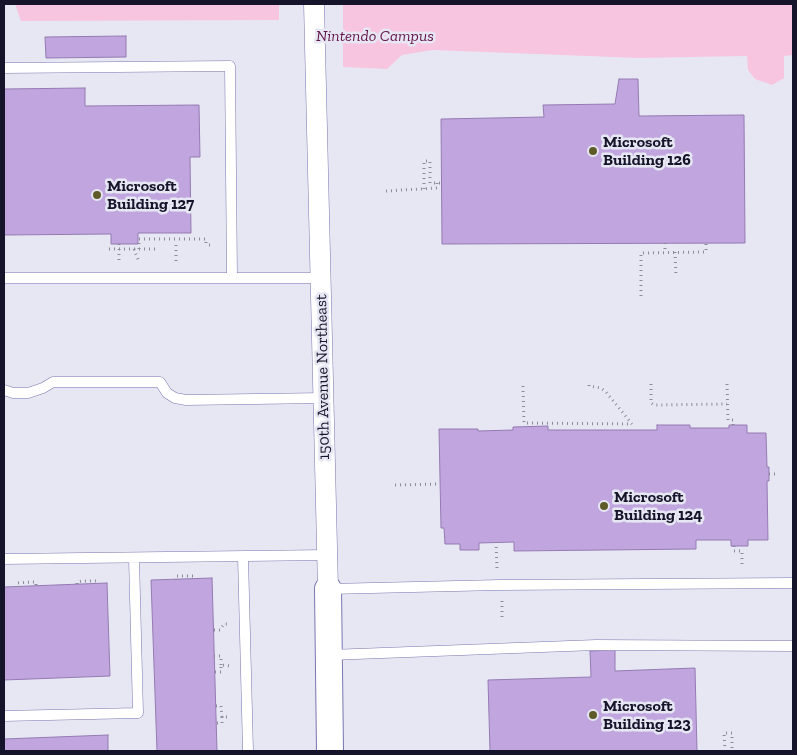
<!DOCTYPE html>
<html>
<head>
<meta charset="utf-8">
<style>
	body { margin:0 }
	#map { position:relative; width:797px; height:755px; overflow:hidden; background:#e7e7f4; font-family:"Zilla Slab",serif }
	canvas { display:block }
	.frame { position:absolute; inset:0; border:5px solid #16142a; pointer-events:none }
</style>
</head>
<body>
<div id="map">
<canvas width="797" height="755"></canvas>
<div class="frame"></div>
</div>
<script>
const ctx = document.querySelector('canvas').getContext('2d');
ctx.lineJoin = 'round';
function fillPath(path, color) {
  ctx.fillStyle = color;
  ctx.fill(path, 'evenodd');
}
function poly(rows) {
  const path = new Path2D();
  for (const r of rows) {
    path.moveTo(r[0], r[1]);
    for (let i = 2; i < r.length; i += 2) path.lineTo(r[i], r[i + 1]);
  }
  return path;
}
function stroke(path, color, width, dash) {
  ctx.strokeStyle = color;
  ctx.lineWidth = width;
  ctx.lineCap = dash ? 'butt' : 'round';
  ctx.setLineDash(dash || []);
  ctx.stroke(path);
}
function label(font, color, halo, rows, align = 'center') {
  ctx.font = font + ' "Zilla Slab",serif';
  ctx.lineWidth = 5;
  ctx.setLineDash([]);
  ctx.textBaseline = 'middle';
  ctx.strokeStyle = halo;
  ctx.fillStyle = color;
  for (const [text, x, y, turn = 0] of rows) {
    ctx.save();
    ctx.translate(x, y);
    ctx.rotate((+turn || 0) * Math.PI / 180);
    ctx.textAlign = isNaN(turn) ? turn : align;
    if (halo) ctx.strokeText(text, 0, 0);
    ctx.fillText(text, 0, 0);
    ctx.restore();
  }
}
const green = poly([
	[15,4,279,4,279,20,21,21],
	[343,4,793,4,793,55,784,56,784,78,772,85,755,79,748,70,747,56,639,58,433,50,402,55,387,69,343,67]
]);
const building = poly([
	[126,36,126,57,46,58,45,37,126,36],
	[619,79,638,79,639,116,744,115,745,243,442,244,441,119,544,117,543,105,615,104,619,79],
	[85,88,85,106,199,105,200,157,190,157,191,233,138,233,138,244,111,244,111,234,4,235,4,89,85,88],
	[657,425,690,425,690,428,729,428,729,425,747,425,747,433,766,433,767,467,769,467,769,481,767,481,768,540,748,540,748,546,731,546,731,540,696,540,696,549,514,551,514,542,479,543,479,550,460,550,460,544,445,544,444,528,441,528,439,429,478,429,478,431,513,430,513,427,548,426,548,430,657,430,657,425],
	[212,578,217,751,157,751,151,580,212,578],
	[107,583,110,676,4,680,4,587,107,583],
	[615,650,615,671,695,668,697,751,490,751,488,680,591,677,590,651,615,650],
	[108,735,108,751,4,751,4,739,108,735]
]);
const path = poly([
	[424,189,424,161,430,161,430,183,442,183],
	[386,191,437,188,437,183],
	[665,243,665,252],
	[119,244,119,263],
	[176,245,176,264],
	[209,245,211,245],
	[109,249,157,249],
	[134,249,139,262],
	[139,249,139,239,206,239,206,245],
	[675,252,676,277],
	[641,296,641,253,706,252,706,243],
	[651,384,651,403,654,405,727,404],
	[727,384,728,420,733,420,733,425],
	[589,385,589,386,601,388,606,392,632,424],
	[523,386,524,423,632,424],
	[769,474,777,474],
	[395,485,440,484],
	[496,542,497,569],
	[734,546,734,551,742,551,742,567],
	[176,580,176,576,194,576,194,579],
	[77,584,77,582,83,581,96,581,96,584],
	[17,587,17,583,31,582,36,582,36,586],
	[502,601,502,618],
	[214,630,220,630,224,624,230,624],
	[214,656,221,656,221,665],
	[215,672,221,672,221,665,231,666],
	[216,706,221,706,222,717],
	[217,723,222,723,222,717,231,717],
	[725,751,724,733,732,733,732,751]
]);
const service = poly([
	[4,68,230,66,232,278,4,278],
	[232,278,321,278],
	[4,390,13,393,28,393,43,388,53,382,160,382,167,393,175,398,186,400,324,398],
	[243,557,248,751],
	[4,559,327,555],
	[329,589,499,585,792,583],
	[329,655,596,645,793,646],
	[4,716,138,713,134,558]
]);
const minor = poly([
	[314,4,328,589]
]);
const tertiary = poly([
	[328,589,330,751]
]);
const markers = [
	[593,151,5,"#5e5b28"],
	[97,195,5,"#5e5b28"],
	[604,506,5,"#5e5b28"],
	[593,715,5,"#5e5b28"]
];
const parkNames = [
	["Nintendo Campus",375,36]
];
const poiNames = [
	["Microsoft",603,142],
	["Building 126",603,160],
	["Microsoft",107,186],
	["Building 127",107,204],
	["Microsoft",614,497],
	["Building 124",614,515],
	["Microsoft",603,706],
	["Building 123",603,724]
];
const streetNames = [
	["150th Avenue Northeast",323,377,-91]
];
fillPath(green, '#f8c5e0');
fillPath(building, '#c0a5df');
stroke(building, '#947ab1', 1);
stroke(service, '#7976af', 11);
stroke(minor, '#7976af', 21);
stroke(tertiary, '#7976af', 28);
stroke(path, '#8c8b9c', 3, [1, 4]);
stroke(service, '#fff', 10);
stroke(minor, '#fff', 20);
stroke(tertiary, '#fff', 26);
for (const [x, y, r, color] of markers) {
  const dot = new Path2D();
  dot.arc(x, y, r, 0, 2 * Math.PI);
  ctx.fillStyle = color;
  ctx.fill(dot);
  stroke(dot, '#e7e7f4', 2);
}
label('italic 16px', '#641348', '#e7e7f4', parkNames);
label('bold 16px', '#16142a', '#e7e7f4', poiNames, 'left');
label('16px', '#16142a', '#e7e7f4', streetNames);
</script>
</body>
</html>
